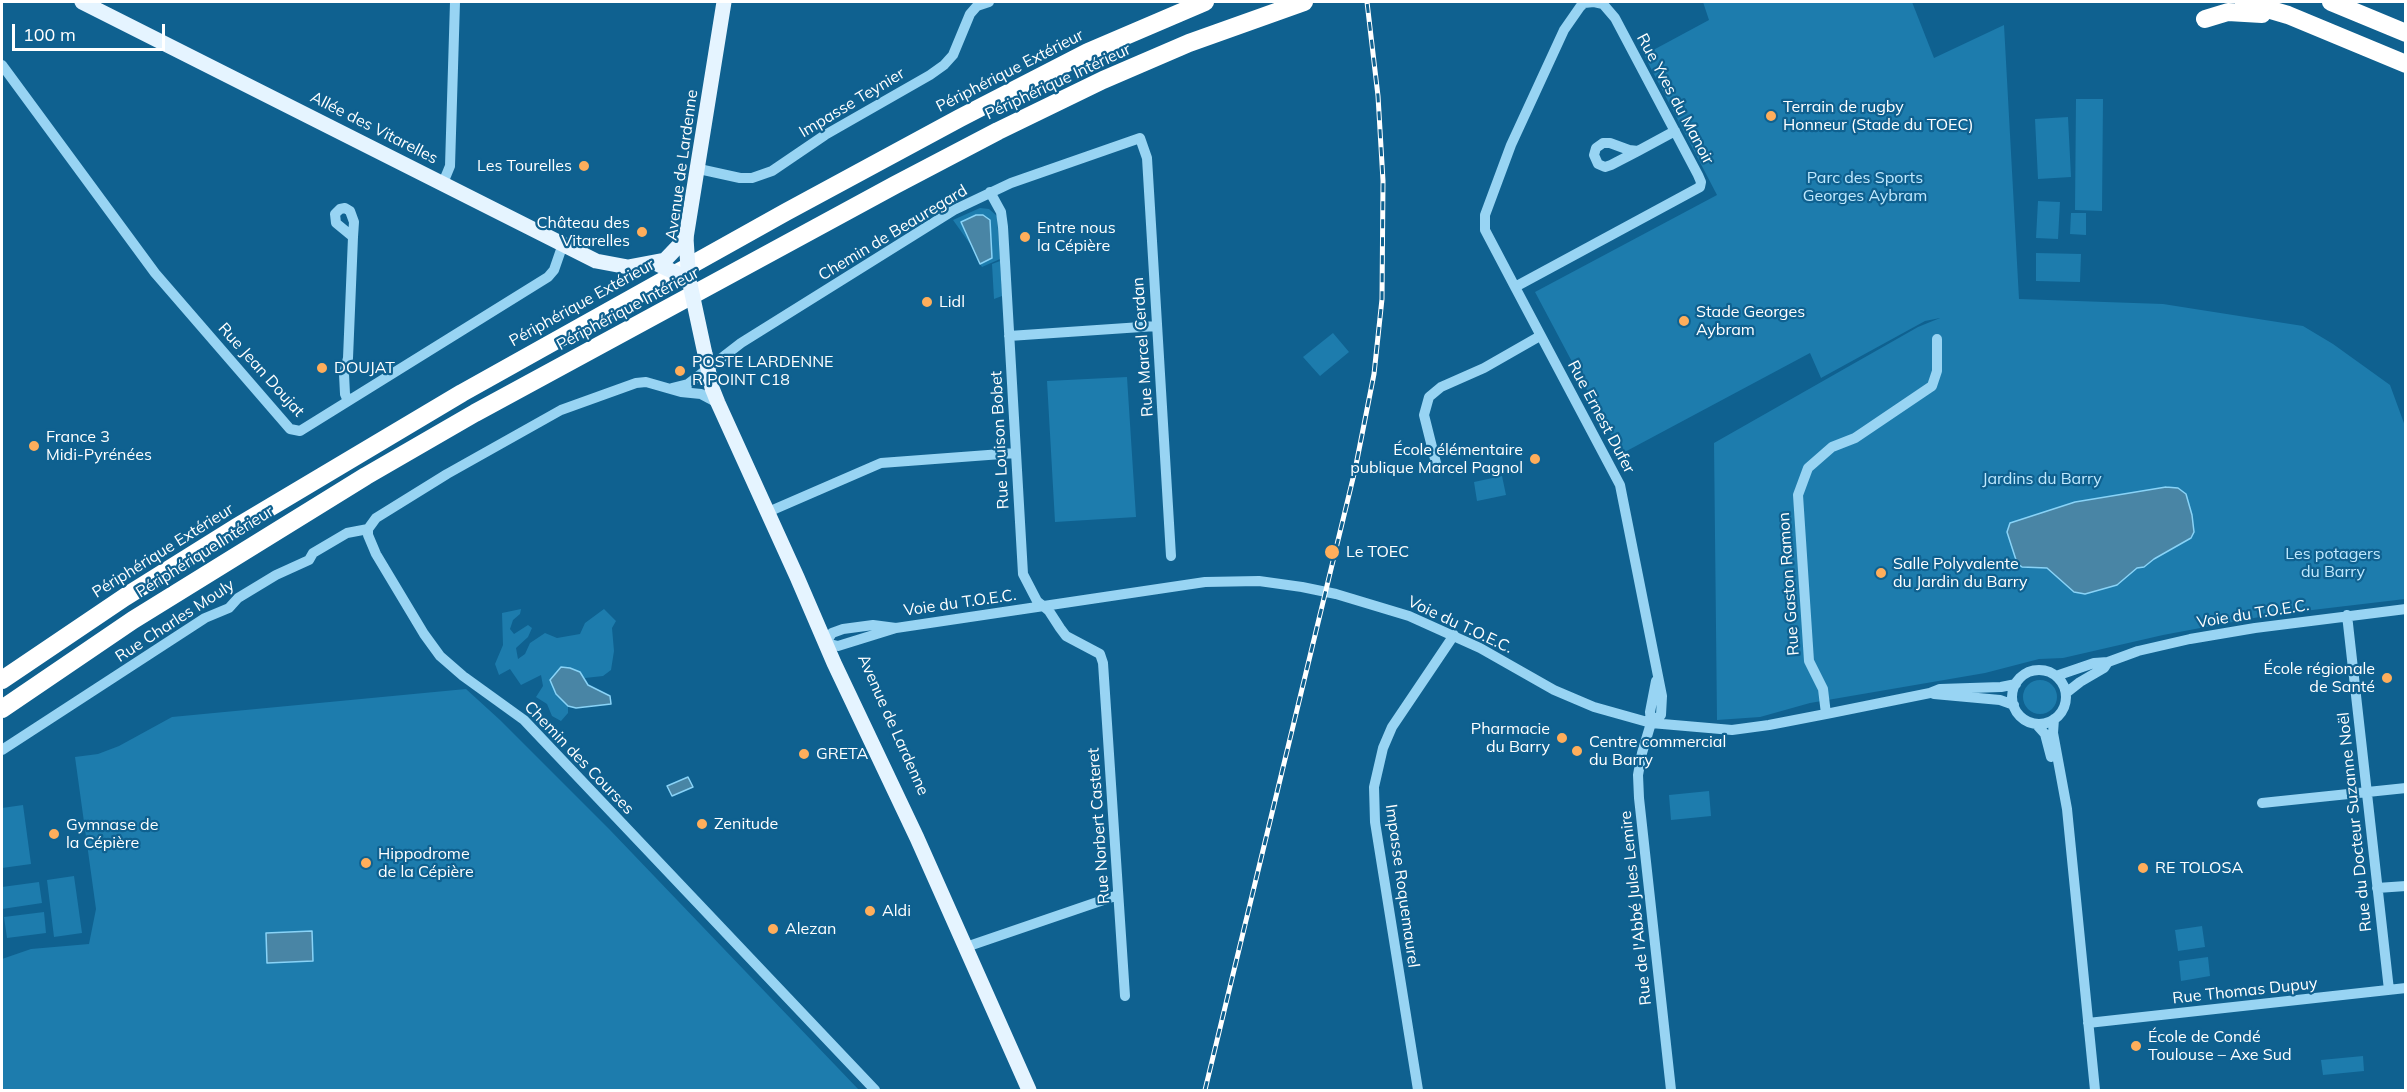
<!DOCTYPE html>
<html>
<head>
<meta charset="utf-8">
<style>
	body { margin:0 }
	#map { position:relative; width:2407px; height:1092px; overflow:hidden; background:#0f6190; font-family:Mulish,sans-serif }
	canvas { display:block }
	.frame { position:absolute; inset:0; border:3px solid #fff; pointer-events:none }
	.scale { position:absolute; left:12px; top:24px; width:153px; height:27px; box-sizing:border-box; border:3px solid #fff; border-top:0; padding-left:8px; font-size:18px; line-height:21px; white-space:nowrap; color:#fff; -webkit-text-stroke:4px #0f6190; paint-order:stroke }
</style>
</head>
<body>
<div id="map">
<canvas width="2407" height="1092"></canvas>
<div class="frame"></div>
<div class="scale">100 m</div>
</div>
<script>
const ctx = document.querySelector('canvas').getContext('2d');
ctx.lineJoin = 'round';
function fillPath(path, color) {
  ctx.fillStyle = color;
  ctx.fill(path, 'evenodd');
}
function poly(rows) {
  const path = new Path2D();
  for (const r of rows) {
    if (r.length === 3) {
      path.moveTo(r[0] + r[2], r[1]);
      path.arc(r[0], r[1], r[2], 0, 2 * Math.PI);
      continue;
    }
    path.moveTo(r[0], r[1]);
    for (let i = 2; i < r.length; i += 2) path.lineTo(r[i], r[i + 1]);
  }
  return path;
}
function stroke(path, color, width, dash) {
  ctx.strokeStyle = color;
  ctx.lineWidth = width;
  ctx.lineCap = dash ? 'butt' : 'round';
  ctx.setLineDash(dash || []);
  ctx.stroke(path);
}
function label(font, color, halo, rows, align = 'center') {
  ctx.font = font + ' Mulish,sans-serif';
  ctx.lineWidth = 4.5;
  ctx.setLineDash([]);
  ctx.textBaseline = 'middle';
  ctx.strokeStyle = halo;
  ctx.fillStyle = color;
  for (const [text, x, y, turn = 0] of rows) {
    ctx.save();
    ctx.translate(x, y);
    ctx.rotate((+turn || 0) * Math.PI / 180);
    ctx.textAlign = isNaN(turn) ? turn : align;
    if (halo) ctx.strokeText(text, 0, 0);
    ctx.fillText(text, 0, 0);
    ctx.restore();
  }
}
const green = poly([
	[1703,2,1912,2,1934,58,2004,25,2019,299,2163,304,2303,326,2333,344,2390,385,2405,426,2405,599,2270,615,2163,635,2063,658,2039,659,1985,673,1810,703,1760,717,1717,720,1714,443,1918,327,1940,318,1925,321,1821,378,1810,353,1621,454,1535,292,1717,195,1644,55,1709,20],
	[2076,99,2103,99,2102,211,2075,210],
	[2068,117,2071,177,2038,179,2035,119],
	[2038,201,2060,202,2058,239,2036,238],
	[980,208,989,209,997,216,1000,259,982,267,980,264,992,258,961,222,973,248,953,220],
	[2071,213,2086,213,2086,235,2070,234],
	[2036,253,2081,254,2080,282,2036,281],
	[1000,261,1002,296,994,299,992,264],
	[1333,333,1349,352,1320,376,1303,357],
	[1127,377,1136,517,1055,522,1047,381],
	[1502,476,1506,495,1477,501,1474,482],
	[521,609,520,614,513,620,510,629,514,634,528,625,532,628,528,637,516,648,518,659,525,654,530,643,545,633,557,638,580,634,585,623,604,609,616,621,612,628,614,651,611,670,603,676,585,678,575,670,561,667,565,702,568,706,568,713,561,721,552,716,547,704,536,697,543,686,541,675,521,685,510,669,499,675,495,664,503,645,502,613],
	[2040,697,17],
	[466,689,500,720,610,830,859,1090,2,1090,2,959,31,949,89,944,96,909,75,757,98,754,119,746,172,717],
	[1709,791,1711,816,1671,820,1669,795],
	[23,805,31,864,2,868,2,808],
	[74,876,82,933,54,937,47,880],
	[39,882,42,903,2,909,2,887],
	[44,912,46,933,7,938,4,917],
	[2202,926,2205,947,2178,951,2175,930],
	[2208,957,2210,976,2181,981,2179,961],
	[2363,1056,2364,1071,2323,1075,2321,1060]
]);
const water = poly([
	[976,215,983,215,990,220,992,258,980,264,961,222,976,215],
	[2166,487,2178,488,2186,494,2192,515,2194,532,2191,538,2154,559,2144,567,2137,568,2117,585,2085,594,2074,592,2047,568,2022,567,2017,563,2007,532,2010,523,2075,502,2166,487],
	[561,667,570,668,580,672,588,685,610,696,611,704,576,708,568,706,556,694,550,680,561,667],
	[688,777,693,787,672,796,667,786,688,777],
	[312,931,313,961,267,963,266,933,312,931]
]);
const minor = poly([
	[1594,2,1603,4,1615,18,1698,175,1701,182,1700,187,1515,287,1485,230,1485,215,1511,145,1564,30,1580,7,1584,3,1594,2],
	[2,65,155,273,290,429,300,431,548,277,554,270,563,244],
	[1638,151,1629,150,1610,143,1603,143,1596,148,1594,155,1598,164,1605,167,1611,165,1638,151,1675,131],
	[699,169,740,178,752,178,772,171,825,135,930,75,944,65,953,55,970,14,977,6,989,2],
	[443,183,450,166,455,2],
	[990,192,1001,212,1003,227,1023,574,1037,601,1049,611,1060,628,1066,636,1100,654,1103,663,1125,996],
	[1515,287,1620,485,1662,696,1661,715,1651,723],
	[1009,336,1156,326],
	[672,388,688,384,741,343,954,210,1011,183,1140,138,1147,158,1171,556],
	[348,401,345,394,344,374,348,358,353,237,354,222,350,211,345,208,340,209,335,214,336,223,353,237],
	[718,403,701,394,681,392,646,382,636,383,561,410,447,474,376,518,368,529,368,535,376,554,424,634,440,656,463,676,524,720,875,1090],
	[1436,463,1424,415,1429,397,1441,387,1484,368,1540,336],
	[768,512,881,463,1015,453],
	[2347,615,2389,990],
	[896,628,873,625,843,629,832,633,826,643,838,646,896,628,1205,582,1259,581,1302,587,1336,594,1409,616,1480,648,1554,690,1594,707,1651,723,1732,730,1769,725,1831,713,1930,693,1940,689,2001,687,2016,684],
	[2039,697,27],
	[2056,676,2094,663,2108,662,2138,651,2190,639,2255,628,2406,609],
	[1656,681,1650,712,1651,723,1642,753,1638,775,1639,798,1671,1090],
	[2066,693,2080,682,2104,668,2108,662],
	[1934,694,2000,700,2014,705],
	[1826,714,1823,689,1809,661,1798,495,1808,468,1832,447,1855,438,1932,386,1937,371,1937,339],
	[2054,719,2053,733,2067,809,2095,1090],
	[2036,724,2045,734,2051,757],
	[2,750,205,618,229,608,238,598,276,575,309,560,313,553,347,533,368,529],
	[2262,803,2406,788],
	[2377,888,2406,886],
	[966,947,1118,895],
	[2088,1023,2406,988],
	[1418,1090,1375,822,1374,787,1383,748,1392,727,1454,635]
]);
const major = poly([
	[82,2,596,261,628,267,665,260,686,238,724,2],
	[705,354,712,388,718,403,797,577,834,663,917,838,1029,1090]
]);
const highway = poly([
	[2244,2,2288,15,2406,64],
	[2331,2,2406,33],
	[2205,19,2228,12,2262,14],
	[2,680,125,597,237,527,462,393,786,212,960,118,1088,52,1205,2],
	[2,709,133,620,366,476,475,413,895,185,998,131,1103,80,1189,43,1304,2]
]);
const rail = poly([
	[1205,1090,1355,470,1374,374,1382,299,1383,181,1378,96,1367,2]
]);
const majorBridge = poly([
	[686,238,688,268],
	[655,263,676,273,690,284,705,354]
]);
const markers = [
	[1771,116,6,"#ffae5b"],
	[584,166,6,"#ffae5b"],
	[642,232,6,"#ffae5b"],
	[1025,237,6,"#ffae5b"],
	[927,302,6,"#ffae5b"],
	[1684,321,6,"#ffae5b"],
	[322,368,6,"#ffae5b"],
	[680,371,6,"#ffae5b"],
	[34,446,6,"#ffae5b"],
	[1535,459,6,"#ffae5b"],
	[1332,552,8,"#ffae5b"],
	[1881,573,6,"#ffae5b"],
	[2387,678,6,"#ffae5b"],
	[1562,738,6,"#ffae5b"],
	[1577,751,6,"#ffae5b"],
	[804,754,6,"#ffae5b"],
	[702,824,6,"#ffae5b"],
	[54,834,6,"#ffae5b"],
	[366,863,6,"#ffae5b"],
	[2143,868,6,"#ffae5b"],
	[870,911,6,"#ffae5b"],
	[773,929,6,"#ffae5b"],
	[2136,1046,6,"#ffae5b"]
];
const streetNames = [
	["Périphérique Extérieur",1010,71,-27],
	["Périphérique Intérieur",1058,82,-25],
	["Rue Yves du Manoir",1675,99,62],
	["Impasse Teynier",852,103,-31],
	["Allée des Vitarelles",374,128,27],
	["Avenue de Lardenne",682,165,-82],
	["Chemin de Beauregard",893,233,-31],
	["Périphérique Extérieur",582,303,-29],
	["Périphérique Intérieur",628,309,-28],
	["Rue Marcel Cerdan",1143,347,-94],
	["Rue Jean Doujat",261,370,48],
	["Rue Ernest Dufer",1601,417,62],
	["Rue Louison Bobet",1000,440,-93],
	["Périphérique Extérieur",163,551,-32],
	["Périphérique Intérieur",205,552,-32],
	["Rue Gaston Ramon",1789,584,-94],
	["Voie du T.O.E.C.",960,603,-8],
	["Voie du T.O.E.C.",2253,614,-9],
	["Rue Charles Mouly",175,621,-33],
	["Voie du T.O.E.C.",1460,625,25],
	["Avenue de Lardenne",893,725,66],
	["Chemin des Courses",579,758,46],
	["Rue du Docteur Suzanne Noël",2355,822,-96],
	["Rue Norbert Casteret",1099,826,-94],
	["Impasse Roquemaurel",1402,886,82],
	["Rue de l'Abbé Jules Lemire",1636,908,-96],
	["Rue Thomas Dupuy",2245,991,-6]
];
const poiNames = [
	["Terrain de rugby",1783,107],
	["Honneur (Stade du TOEC)",1783,125],
	["Les Tourelles",572,166,"right"],
	["Château des",630,223,"right"],
	["Vitarelles",630,241,"right"],
	["Entre nous",1037,228],
	["la Cépière",1037,246],
	["Lidl",939,302],
	["Stade Georges",1696,312],
	["Aybram",1696,330],
	["POSTE LARDENNE",692,362],
	["R POINT C18",692,380],
	["DOUJAT",334,368],
	["France 3",46,437],
	["Midi-Pyrénées",46,455],
	["École élémentaire",1523,450,"right"],
	["publique Marcel Pagnol",1523,468,"right"],
	["Le TOEC",1346,552],
	["Salle Polyvalente",1893,564],
	["du Jardin du Barry",1893,582],
	["École régionale",2375,669,"right"],
	["de Santé",2375,687,"right"],
	["Pharmacie",1550,729,"right"],
	["du Barry",1550,747,"right"],
	["Centre commercial",1589,742],
	["du Barry",1589,760],
	["GRETA",816,754],
	["Zenitude",714,824],
	["Gymnase de",66,825],
	["la Cépière",66,843],
	["Hippodrome",378,854],
	["de la Cépière",378,872],
	["RE TOLOSA",2155,868],
	["Aldi",882,911],
	["Alezan",785,929],
	["École de Condé",2148,1037],
	["Toulouse – Axe Sud",2148,1055]
];
const parkNames = [
	["Parc des Sports",1865,178],
	["Georges Aybram",1865,196],
	["Jardins du Barry",2042,479],
	["Les potagers",2333,554],
	["du Barry",2333,572]
];
fillPath(green, '#1d7cad');
fillPath(water, '#4985a5');
stroke(water, '#89d3f7', 1.5);
stroke(minor, '#98d4f3', 10);
stroke(major, '#e5f4ff', 15);
stroke(highway, '#fff', 18);
stroke(rail, '#fff', 5);
stroke(rail, '#0f6190', 3, [9]);
stroke(majorBridge, '#e5f4ff', 15);
for (const [x, y, r, color] of markers) {
  const dot = new Path2D();
  dot.arc(x, y, r, 0, 2 * Math.PI);
  ctx.fillStyle = color;
  ctx.fill(dot);
  stroke(dot, '#0f6190', 2);
}
label('16px', '#fff', '#0f6190', streetNames);
label('16px', '#fff', '#0f6190', poiNames, 'left');
label('16px', '#c0e9fe', '#0f6190', parkNames);
</script>
</body>
</html>
